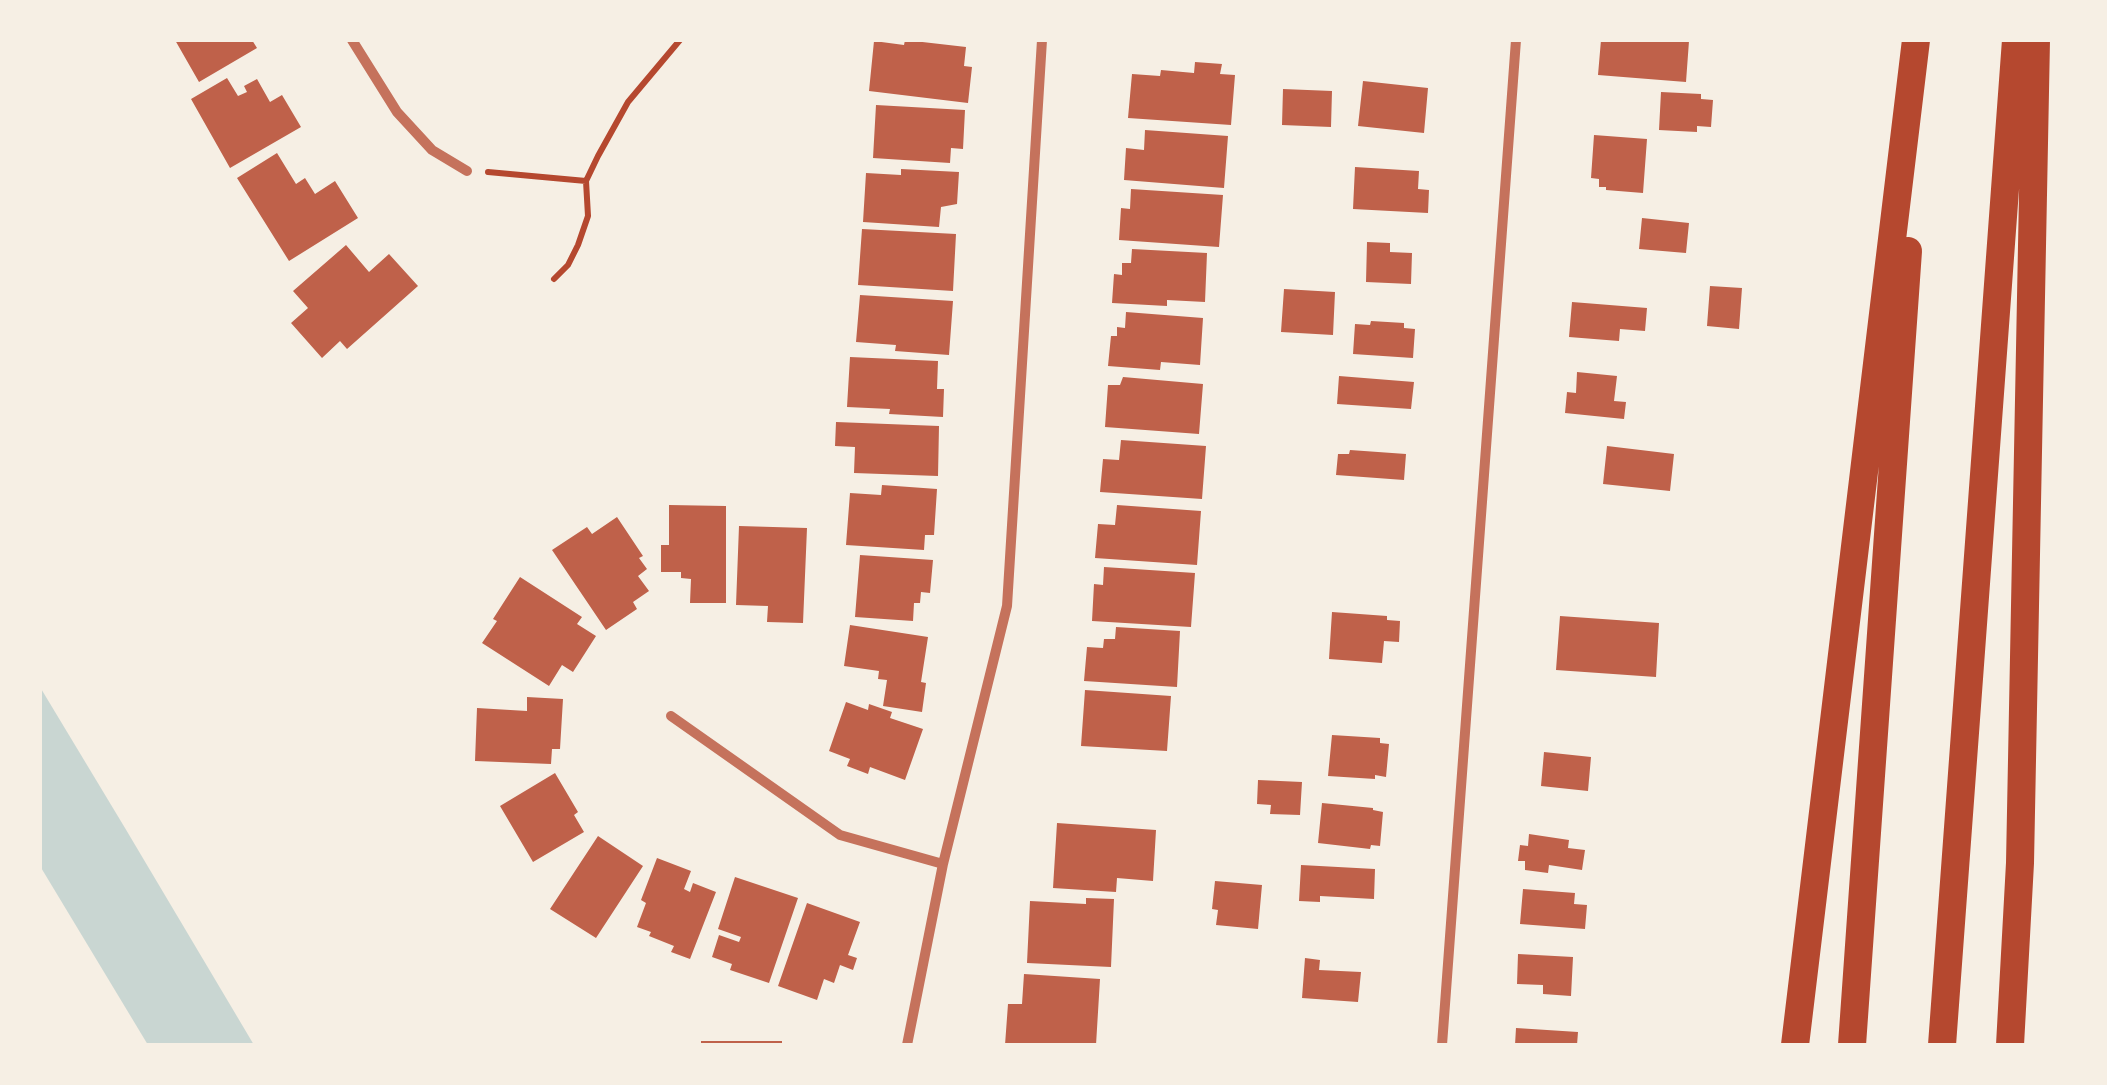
<!DOCTYPE html>
<html>
<head>
<meta charset="utf-8">
<style>
	body { margin:0 }
	#map { position:relative; width:2107px; height:1085px; overflow:hidden; background:#f6efe4; font-family:"Fira Sans Condensed",sans-serif }
	canvas { display:block }
	.frame { position:absolute; inset:0; border:42px solid #f6efe4; pointer-events:none }
</style>
</head>
<body>
<div id="map">
<canvas width="2107" height="1085"></canvas>
<div class="frame"></div>
</div>
<script>
const ctx = document.querySelector('canvas').getContext('2d');
ctx.lineJoin = 'round';
function fillPath(path, color) {
  ctx.fillStyle = color;
  ctx.fill(path, 'evenodd');
}
function poly(rows) {
  const path = new Path2D();
  for (const r of rows) {
    path.moveTo(r[0], r[1]);
    for (let i = 2; i < r.length; i += 2) path.lineTo(r[i], r[i + 1]);
  }
  return path;
}
function stroke(path, color, width, dash) {
  ctx.strokeStyle = color;
  ctx.lineWidth = width;
  ctx.lineCap = dash ? 'butt' : 'round';
  ctx.setLineDash(dash || []);
  ctx.stroke(path);
}
const water = poly([
	[40,687,125,828,254,1045,148,1045,40,866]
]);
const building = poly([
	[175,40,252,40,257,48,199,82],
	[905,40,966,47,964,66,972,67,968,103,869,91,874,41,904,45],
	[1601,40,1689,41,1686,82,1598,75],
	[1195,62,1222,64,1220,74,1235,75,1231,125,1128,118,1132,74,1160,76,1161,70,1194,73],
	[227,78,238,96,247,92,244,86,257,79,270,102,282,95,301,127,230,168,191,99],
	[1363,81,1428,88,1424,133,1358,126],
	[1283,89,1332,91,1331,127,1282,125],
	[1661,92,1701,94,1701,99,1713,100,1711,127,1697,126,1697,132,1659,130],
	[876,105,965,110,963,149,951,148,950,163,873,158],
	[1145,130,1228,136,1224,188,1124,180,1126,148,1144,150],
	[1594,135,1647,139,1643,193,1606,190,1606,187,1599,187,1599,179,1591,178],
	[277,153,296,184,305,178,315,194,335,181,358,218,289,261,237,178],
	[1355,167,1419,171,1418,189,1429,190,1428,213,1353,209],
	[901,169,959,172,957,204,941,207,939,227,863,222,866,173,901,175],
	[1131,189,1223,195,1219,247,1119,240,1121,208,1130,209],
	[1642,218,1689,223,1686,253,1639,249],
	[862,229,956,234,953,291,858,285],
	[1367,242,1390,243,1390,252,1412,253,1411,284,1366,282],
	[346,245,369,272,389,254,418,286,347,349,340,341,322,358,291,323,308,308,293,291],
	[1132,249,1207,253,1205,302,1167,300,1167,306,1112,303,1114,274,1122,275,1122,263,1131,263],
	[1710,286,1742,288,1739,329,1707,326],
	[1284,289,1335,292,1333,335,1281,332],
	[860,295,953,301,949,355,895,351,896,345,856,342],
	[1572,302,1647,308,1645,331,1620,329,1619,341,1569,337],
	[1126,312,1203,318,1200,365,1161,362,1160,370,1108,366,1111,336,1117,336,1117,327,1125,328],
	[1371,321,1404,323,1404,328,1415,329,1413,358,1353,354,1355,324,1370,325],
	[850,357,938,361,937,389,944,389,943,417,889,414,890,409,847,407],
	[1577,372,1617,376,1614,401,1626,402,1624,419,1565,413,1567,392,1576,393],
	[1339,376,1414,382,1411,409,1337,404],
	[1123,377,1203,384,1199,434,1105,427,1108,385,1120,385],
	[836,422,939,426,938,476,854,473,855,447,835,446],
	[1121,440,1206,446,1202,499,1100,492,1103,459,1119,460],
	[1607,446,1674,454,1670,491,1603,484],
	[1350,450,1406,454,1404,480,1336,475,1338,454,1349,454],
	[882,485,937,489,934,535,925,535,924,550,846,545,850,493,881,495],
	[669,505,726,506,726,603,690,603,691,579,681,578,681,572,661,572,661,545,669,545],
	[1117,505,1201,511,1197,565,1095,558,1098,524,1115,525],
	[617,517,643,556,639,558,647,569,638,576,649,591,633,602,637,609,606,630,552,550,587,527,592,534],
	[739,526,807,528,803,623,767,622,768,606,736,605],
	[860,555,933,560,930,593,921,592,920,603,914,603,913,621,855,617],
	[1104,567,1195,573,1191,627,1092,621,1094,584,1103,585],
	[520,577,582,617,577,624,596,636,573,672,562,665,549,686,482,643,497,621,493,619],
	[1332,612,1387,616,1387,620,1400,621,1399,642,1384,641,1382,663,1329,659],
	[1560,616,1659,623,1656,677,1556,670],
	[850,625,928,637,921,682,926,683,922,712,883,706,887,680,878,679,879,671,844,666],
	[1116,627,1180,631,1177,687,1084,681,1087,647,1103,648,1104,639,1115,639],
	[1085,690,1171,696,1167,751,1081,746],
	[527,697,563,699,560,749,552,749,551,764,475,761,477,708,527,711],
	[846,702,868,710,869,704,892,712,890,718,923,729,905,780,870,767,868,774,847,766,850,759,829,751],
	[1332,735,1380,738,1380,743,1389,744,1386,777,1375,775,1375,779,1328,776],
	[1544,752,1591,757,1588,791,1541,786],
	[555,773,578,812,574,815,584,832,533,862,500,806],
	[1258,780,1302,782,1300,815,1270,814,1271,805,1257,804],
	[1322,803,1373,808,1373,810,1383,812,1380,846,1371,845,1370,849,1318,843],
	[1057,823,1156,830,1153,881,1117,878,1116,892,1053,888],
	[1529,834,1569,840,1568,848,1585,850,1582,870,1549,865,1548,873,1525,870,1525,861,1518,861,1520,845,1528,846],
	[598,836,643,866,596,938,550,909],
	[657,858,691,871,684,889,690,892,693,883,716,892,690,959,671,952,674,946,649,936,651,932,637,927,646,903,641,900],
	[1301,865,1375,869,1374,899,1320,896,1320,902,1299,901],
	[735,877,798,898,769,983,730,970,732,964,712,957,719,935,739,942,741,937,718,929],
	[1215,881,1262,885,1258,929,1216,925,1218,910,1212,909],
	[1523,889,1575,893,1574,904,1587,905,1585,929,1520,924],
	[1086,898,1114,899,1111,967,1027,963,1030,901,1086,904],
	[807,903,860,922,848,955,857,958,853,970,840,965,834,983,824,979,817,1000,778,986],
	[1518,954,1573,957,1571,996,1543,994,1543,985,1517,984],
	[1305,958,1320,960,1319,970,1361,972,1358,1002,1302,998],
	[1024,974,1100,979,1096,1045,1005,1045,1008,1004,1022,1004],
	[1516,1028,1578,1032,1577,1045,1515,1045],
	[701,1041,782,1041,782,1045,701,1045]
]);
const path = poly([
	[488,172,586,181],
	[554,279,568,265,578,245,588,216,586,181,598,156,628,102,680,40]
]);
const minor = poly([
	[352,40,397,112,432,150,467,171],
	[671,716,840,835,943,864],
	[907,1045,943,864,1007,606,1042,40],
	[1442,1045,1516,40]
]);
const motorway = poly([
	[1795,1045,1916,40],
	[1852,1045,1908,251],
	[1942,1045,2016,40],
	[2010,1045,2020,863,2036,40]
]);
fillPath(water, '#c9d6d2');
fillPath(building, '#bf614a');
stroke(path, '#b5482f', 6);
stroke(minor, '#c5725c', 10);
stroke(motorway, '#b5482f', 28);
</script>
</body>
</html>
